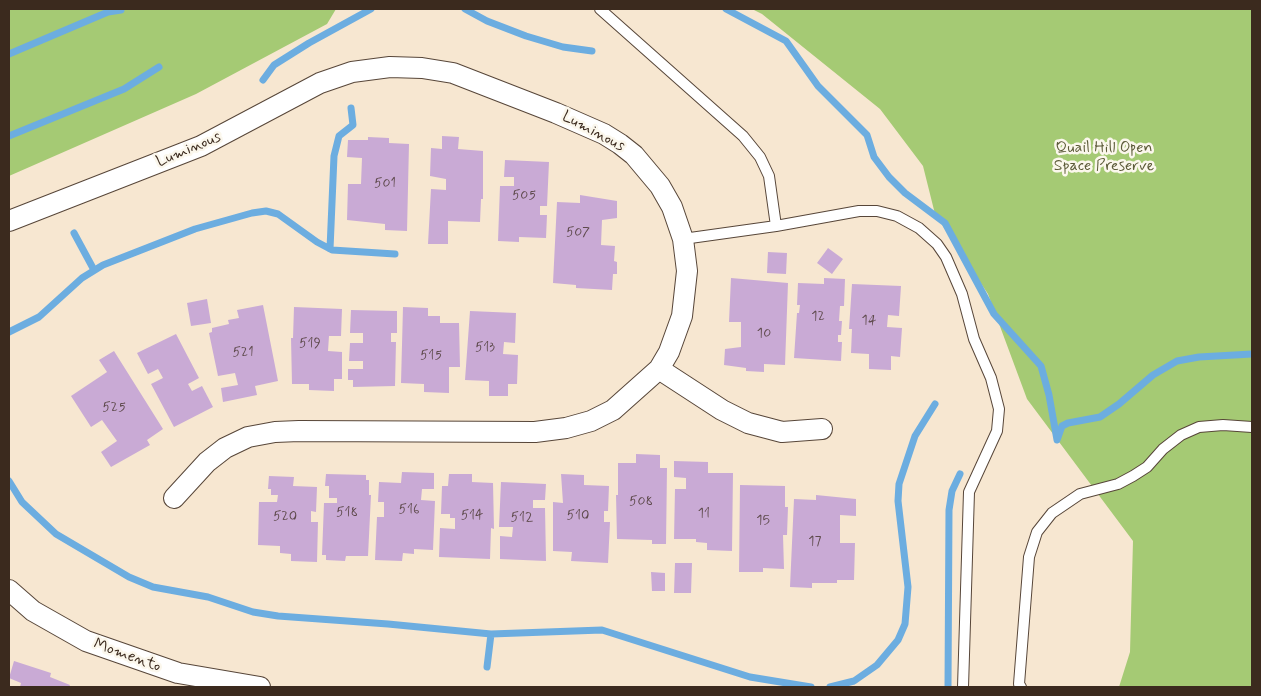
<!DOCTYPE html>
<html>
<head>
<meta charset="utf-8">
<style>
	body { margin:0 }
	#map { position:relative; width:1261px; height:696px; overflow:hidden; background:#f7e7d1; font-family:Mynerve,sans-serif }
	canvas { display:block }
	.frame { position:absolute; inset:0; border:10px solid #3b2a1e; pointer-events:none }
</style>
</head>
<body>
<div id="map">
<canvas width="1261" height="696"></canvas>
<div class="frame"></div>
</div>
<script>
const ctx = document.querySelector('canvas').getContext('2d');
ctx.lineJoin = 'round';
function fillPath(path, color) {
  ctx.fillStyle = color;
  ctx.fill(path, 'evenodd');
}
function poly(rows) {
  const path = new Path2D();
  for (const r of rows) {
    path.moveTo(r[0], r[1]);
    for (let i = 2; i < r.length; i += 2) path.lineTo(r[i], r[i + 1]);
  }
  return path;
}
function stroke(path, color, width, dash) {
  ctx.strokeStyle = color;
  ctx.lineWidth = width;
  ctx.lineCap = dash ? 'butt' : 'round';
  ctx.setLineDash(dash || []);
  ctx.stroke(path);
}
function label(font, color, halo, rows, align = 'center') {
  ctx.font = font + ' Mynerve,sans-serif';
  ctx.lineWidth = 5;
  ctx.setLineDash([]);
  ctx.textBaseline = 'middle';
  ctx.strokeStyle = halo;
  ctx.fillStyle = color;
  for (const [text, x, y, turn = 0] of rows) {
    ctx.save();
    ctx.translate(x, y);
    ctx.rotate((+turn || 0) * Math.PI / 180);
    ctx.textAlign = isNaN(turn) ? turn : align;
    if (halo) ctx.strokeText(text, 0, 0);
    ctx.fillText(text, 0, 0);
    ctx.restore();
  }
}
const green = poly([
	[9,9,336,9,327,24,196,94,9,176],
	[752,9,1252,9,1252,687,1119,687,1130,652,1133,541,1027,399,988,294,935,214,923,166,880,109,762,14]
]);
const stream = poly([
	[465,9,487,21,526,36,563,47,592,51],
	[726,9,786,41,818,86,867,135,874,157,889,177,905,193,945,223,994,314,1041,366,1049,395,1057,440,1062,426,1068,423,1100,417,1119,404,1153,375,1177,361,1199,357,1252,354],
	[9,54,108,12,121,10],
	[263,80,274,65,309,43,371,9],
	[9,136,124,89,159,67],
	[74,233,94,270],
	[330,249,334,156,339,136,353,125,351,108],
	[9,332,39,317,82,278,103,265,195,229,252,213,266,211,278,214,317,242,332,250,395,254],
	[9,481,22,502,56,534,129,577,153,587,208,597,253,612,278,616,388,624,491,634,602,630,750,677,811,687],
	[487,667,491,634],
	[830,687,854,681,877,665,898,640,905,624,908,587,898,501,899,484,915,436,935,404],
	[948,687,949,510,952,491,960,474]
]);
const building = poly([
	[442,136,459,137,458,149,483,151,483,199,481,199,480,222,448,221,448,244,428,244,431,189,446,190,446,179,430,176,431,148,442,149],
	[368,137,389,138,389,143,409,144,407,231,385,230,385,224,347,220,348,184,361,184,362,158,347,157,348,140,368,140],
	[505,160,549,162,547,206,540,206,540,215,547,215,546,238,519,237,519,242,498,241,500,186,514,186,514,177,504,177],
	[580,195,617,201,617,218,602,220,601,245,615,246,614,261,617,262,617,274,613,274,612,290,576,288,576,285,553,283,557,202,580,203],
	[828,248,843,259,832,274,817,263],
	[768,252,787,253,786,274,767,273],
	[731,278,788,283,785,365,764,364,764,372,746,371,746,368,724,365,725,349,741,347,741,322,729,322],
	[824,278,845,279,844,306,840,306,839,321,842,321,841,335,838,335,838,342,842,342,841,361,794,358,797,313,799,313,800,305,797,305,798,283,824,284],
	[852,284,901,286,899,316,888,315,887,327,902,328,900,357,891,356,891,370,869,369,869,354,851,353,852,329,849,329],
	[207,299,211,323,191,326,187,303],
	[263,305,278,381,255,386,257,395,223,402,221,388,238,385,235,373,218,376,209,333,212,332,212,328,229,324,228,320,239,318,237,310],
	[294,307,342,309,341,336,329,336,328,351,342,352,342,379,334,379,334,391,309,390,309,384,292,384,291,338,293,338],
	[403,307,428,308,428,316,440,316,440,323,459,323,460,367,449,367,449,393,424,392,424,384,401,383],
	[351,310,397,311,397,333,391,333,391,342,396,342,395,386,353,387,353,380,348,380,348,369,363,369,363,361,349,361,350,343,363,343,363,333,350,333],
	[470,311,516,313,515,343,504,342,503,354,518,355,517,384,508,384,508,396,489,396,489,381,465,380],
	[176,334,199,378,188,384,192,391,202,386,213,407,174,427,151,384,163,378,158,369,148,374,137,353],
	[114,351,163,429,147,440,150,445,111,467,101,452,117,441,102,420,91,427,71,396,107,372,99,360],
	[636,454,660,455,660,468,667,468,666,544,652,544,652,540,617,539,616,495,618,495,618,463,636,463],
	[674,461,708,462,708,473,733,473,732,551,707,550,707,543,696,542,696,539,674,539,675,489,686,489,686,478,674,477],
	[402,472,434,473,434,489,422,489,421,500,435,501,433,550,414,549,414,554,403,553,402,561,375,560,377,517,384,517,384,502,378,502,379,482,401,483],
	[326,474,366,475,366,480,369,480,369,495,371,495,368,556,346,556,345,561,326,560,326,555,322,555,324,503,337,503,337,498,329,498,329,486,325,486],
	[449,474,472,474,472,482,493,483,494,529,491,528,490,559,439,557,440,528,455,529,455,518,450,518,450,514,441,514,442,486,448,486],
	[561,474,584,475,584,485,609,486,608,511,604,511,604,522,610,522,608,563,571,561,572,552,553,551,553,502,563,503],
	[269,476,294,477,293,486,317,487,316,512,311,511,311,522,318,522,317,562,291,561,291,554,280,553,280,546,258,545,259,502,277,502,278,495,271,495,271,489,268,489],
	[501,482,546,484,545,500,533,500,533,508,545,508,546,561,500,559,500,536,512,537,513,527,499,527],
	[740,485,785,486,785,507,788,507,787,535,783,535,784,569,763,568,763,572,739,572],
	[816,495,856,499,856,516,840,515,840,543,855,543,854,580,837,580,837,583,812,583,812,588,790,587,794,499,816,500],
	[675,563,692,563,691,593,674,593],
	[651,572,665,573,665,591,652,591],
	[14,661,51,673,50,677,70,685,69,687,20,687,21,683,9,678]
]);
const lane = poly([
	[600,9,743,136,760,157,769,176,776,226],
	[683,239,776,226,859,211,877,211,897,216,919,228,937,244,946,257,962,294,974,339,991,378,999,409,997,431,969,492,963,687],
	[1021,687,1019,684,1029,557,1037,532,1052,513,1080,494,1118,484,1133,476,1147,467,1163,449,1181,435,1199,427,1223,425,1252,427]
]);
const street = poly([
	[9,221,201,146,320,83,352,72,390,67,422,68,453,73,556,113,604,134,620,144,634,155,660,186,672,207,683,239,687,271,682,316,669,352,659,369,613,410,591,421,566,428,535,432,299,431,275,432,248,437,225,448,207,462,174,498],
	[659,369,722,410,748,423,782,432,822,429],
	[9,590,33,611,86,641,178,673,260,687]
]);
const numberNames = [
	["501",385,184],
	["505",524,196],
	["507",578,233],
	["12",818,317],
	["14",869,321],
	["10",764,334],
	["519",310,344],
	["513",485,348],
	["521",243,353],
	["515",431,356],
	["525",114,408],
	["508",641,502],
	["516",409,510],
	["518",347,513],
	["11",704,514],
	["514",472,516],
	["510",578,516],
	["520",285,517],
	["512",522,518],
	["15",763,521],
	["17",815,542]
];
const streetNames = [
	["Luminous",593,132,28],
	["Luminous",189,150,-23],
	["Momento",127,656,20]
];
const parkNames = [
	["Quail Hill Open",1104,149],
	["Space Preserve",1104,167]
];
fillPath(green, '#a5ca74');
stroke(stream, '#6cade0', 7);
fillPath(building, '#c9aad5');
stroke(lane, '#574639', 12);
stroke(street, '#574639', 22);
stroke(lane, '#fff', 10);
stroke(street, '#fff', 20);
label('14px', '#5e4a4c', null, numberNames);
label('16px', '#3b2a1e', '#fbf7ec', streetNames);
label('16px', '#5b5a38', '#fbf7ec', parkNames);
</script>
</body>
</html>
